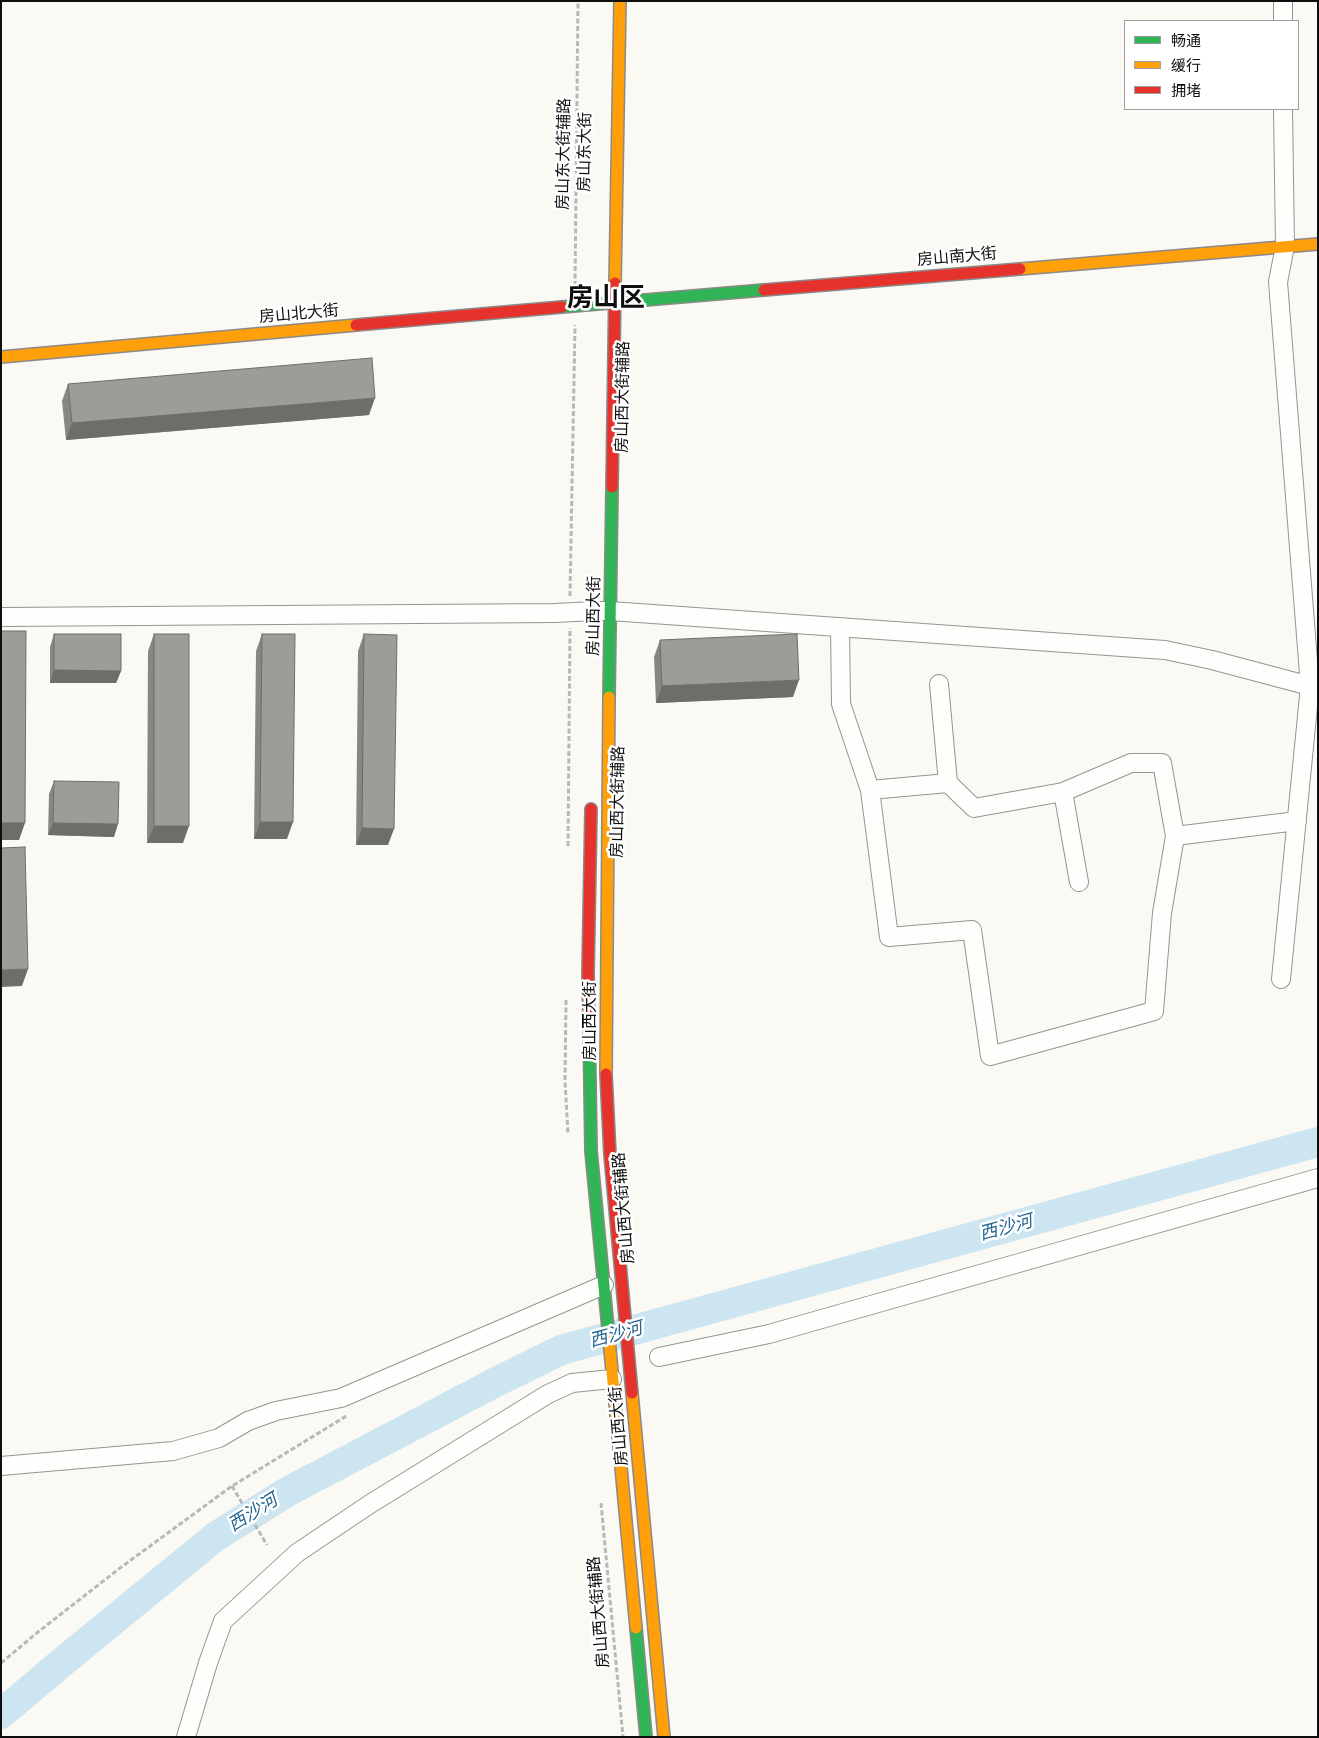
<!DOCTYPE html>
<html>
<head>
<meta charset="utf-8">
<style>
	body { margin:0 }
	#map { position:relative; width:1319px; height:1738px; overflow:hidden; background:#faf9f3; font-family:"IBM Plex Serif","Noto Sans SC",serif }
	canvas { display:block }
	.frame { position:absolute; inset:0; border:2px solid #0e0e0e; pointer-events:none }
	.legend { position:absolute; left:1124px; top:20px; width:175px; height:90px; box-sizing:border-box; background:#fff; border:1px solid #9f9f9f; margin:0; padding:6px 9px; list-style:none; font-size:15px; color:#0e0e0e }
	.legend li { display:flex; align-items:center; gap:10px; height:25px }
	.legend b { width:25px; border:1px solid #9f9f9f }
</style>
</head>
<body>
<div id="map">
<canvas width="1319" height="1738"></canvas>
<div class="frame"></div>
<ul class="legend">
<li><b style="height:6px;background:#30b455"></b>畅通</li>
<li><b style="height:6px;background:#ff9f0a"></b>缓行</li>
<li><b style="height:6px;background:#e5322d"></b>拥堵</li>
</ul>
</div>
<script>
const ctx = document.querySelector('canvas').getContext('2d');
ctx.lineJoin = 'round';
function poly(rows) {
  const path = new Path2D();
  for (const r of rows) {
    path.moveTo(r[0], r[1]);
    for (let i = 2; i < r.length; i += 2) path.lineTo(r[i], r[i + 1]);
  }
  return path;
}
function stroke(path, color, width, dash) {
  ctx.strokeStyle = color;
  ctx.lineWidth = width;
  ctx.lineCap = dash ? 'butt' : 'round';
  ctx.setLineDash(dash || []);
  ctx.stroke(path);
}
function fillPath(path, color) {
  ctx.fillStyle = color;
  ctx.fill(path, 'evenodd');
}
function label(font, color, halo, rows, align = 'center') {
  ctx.font = font + ' "IBM Plex Serif","Noto Sans SC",serif';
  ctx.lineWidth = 5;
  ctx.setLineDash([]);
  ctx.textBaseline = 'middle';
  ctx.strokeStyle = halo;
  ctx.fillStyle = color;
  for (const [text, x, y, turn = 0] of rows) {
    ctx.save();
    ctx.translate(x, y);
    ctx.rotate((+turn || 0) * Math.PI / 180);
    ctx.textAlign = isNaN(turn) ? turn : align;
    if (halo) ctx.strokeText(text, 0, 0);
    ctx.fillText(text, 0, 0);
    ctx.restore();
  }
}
const river = poly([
	[1,1714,60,1664,215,1537,287,1492,496,1382,561,1350,1318,1142]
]);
const path = poly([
	[575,286,578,1],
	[570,596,575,325],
	[568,846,570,628],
	[566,1000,565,1081,568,1134],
	[232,1486,267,1545],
	[601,1503,623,1737],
	[1,1663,38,1632,120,1568,232,1486,348,1415]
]);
const street = poly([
	[1283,1,1283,21],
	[1,617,555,613,595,611,610,611,1165,650,1212,660,1310,686,1318,687],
	[840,627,841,704,870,790,889,937,972,930,990,1056,1154,1011,1162,913,1175,836,1297,821],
	[939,684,948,783],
	[870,790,948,783,974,808,1063,792,1131,763,1162,763,1175,836],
	[1063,792,1079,882],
	[1281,979,1310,686,1278,282,1285,246,1283,109],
	[659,1357,769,1334,1318,1178],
	[1,1466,173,1451,219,1438,248,1421,276,1411,341,1398,604,1285],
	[186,1737,208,1663,223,1621,297,1553,370,1504,548,1394,572,1383,612,1379]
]);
const fast = poly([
	[562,307,764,290],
	[609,697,612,487],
	[589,1019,591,1151,609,1339],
	[636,1628,646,1737]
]);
const slow = poly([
	[1020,269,1318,244],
	[615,283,620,1],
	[1,357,356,325],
	[606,1074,609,697],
	[609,1339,636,1628],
	[632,1393,664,1737]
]);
const jam = poly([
	[764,290,1020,269],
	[356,325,562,307],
	[612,487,615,283],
	[589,1019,588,974,591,809],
	[606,1074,610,1155,632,1393]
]);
const wall = poly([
	[68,384,369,415,66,440,62,401],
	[54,634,121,671,116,683,50,683,50,647],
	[154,634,183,843,147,843,148,651],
	[262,634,287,839,254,839,256,651],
	[364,634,388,845,356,845,358,651],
	[660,640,793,697,656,703,654,657],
	[54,781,114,837,48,835,49,794]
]);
const shadedWall = poly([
	[375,398,369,415,66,440,72,423],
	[54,670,121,671,116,683,50,683],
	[799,680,793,697,656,703,662,686],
	[260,822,293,822,287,839,254,839],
	[1,823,25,823,19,840,1,840],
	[53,823,118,824,114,837,48,835],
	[154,826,189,826,183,843,147,843],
	[362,828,394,829,388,845,356,845],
	[28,969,22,986,1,987,1,970]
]);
const building = poly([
	[372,358,375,398,72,423,68,384,372,358],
	[1,631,26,631,25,823,1,823,1,631],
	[54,634,121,634,121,671,54,670,54,634],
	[154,634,189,634,189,826,154,826,154,634],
	[262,634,295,634,293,822,260,822,262,634],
	[364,634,397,635,394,829,362,828,364,634],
	[797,634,799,680,662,686,660,640,797,634],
	[54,781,119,782,118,824,53,823,54,781],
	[25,847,28,969,1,970,1,848,25,847]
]);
const streetNames = [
	["房山东大街",585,152,-89],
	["房山东大街辅路",564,154,-89],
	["房山南大街",957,257,-5],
	["房山北大街",299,314,-5],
	["房山西大街辅路",623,397,-89],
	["房山西大街",594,616,-89],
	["房山西大街辅路",618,802,-89],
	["房山西大街",590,1021,-90],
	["房山西大街辅路",624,1208,-95],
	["房山西大街",619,1426,-95],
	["房山西大街辅路",599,1612,-95]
];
const waterNames = [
	["西沙河",1006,1228,-15],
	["西沙河",616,1335,-15],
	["西沙河",253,1513,-32]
];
const townNames = [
	["房山区",606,298]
];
stroke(river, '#cce5f1', 30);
stroke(street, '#949491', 20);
stroke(fast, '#8b8a88', 14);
stroke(slow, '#8b8a88', 14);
stroke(jam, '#8b8a88', 14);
stroke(path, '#b8b8b7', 3, [5, 2.5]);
stroke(street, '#fefefd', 18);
stroke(fast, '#30b455', 11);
stroke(slow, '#ff9f0a', 11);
stroke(jam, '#e5322d', 11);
fillPath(wall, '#888683');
fillPath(shadedWall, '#6f6d6a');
fillPath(building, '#9e9c98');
stroke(building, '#6f6d6a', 1);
label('16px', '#0e0e0e', '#fff', streetNames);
label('italic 18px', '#246493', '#fff', waterNames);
label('bold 26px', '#0e0e0e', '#fff', townNames);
</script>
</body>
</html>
